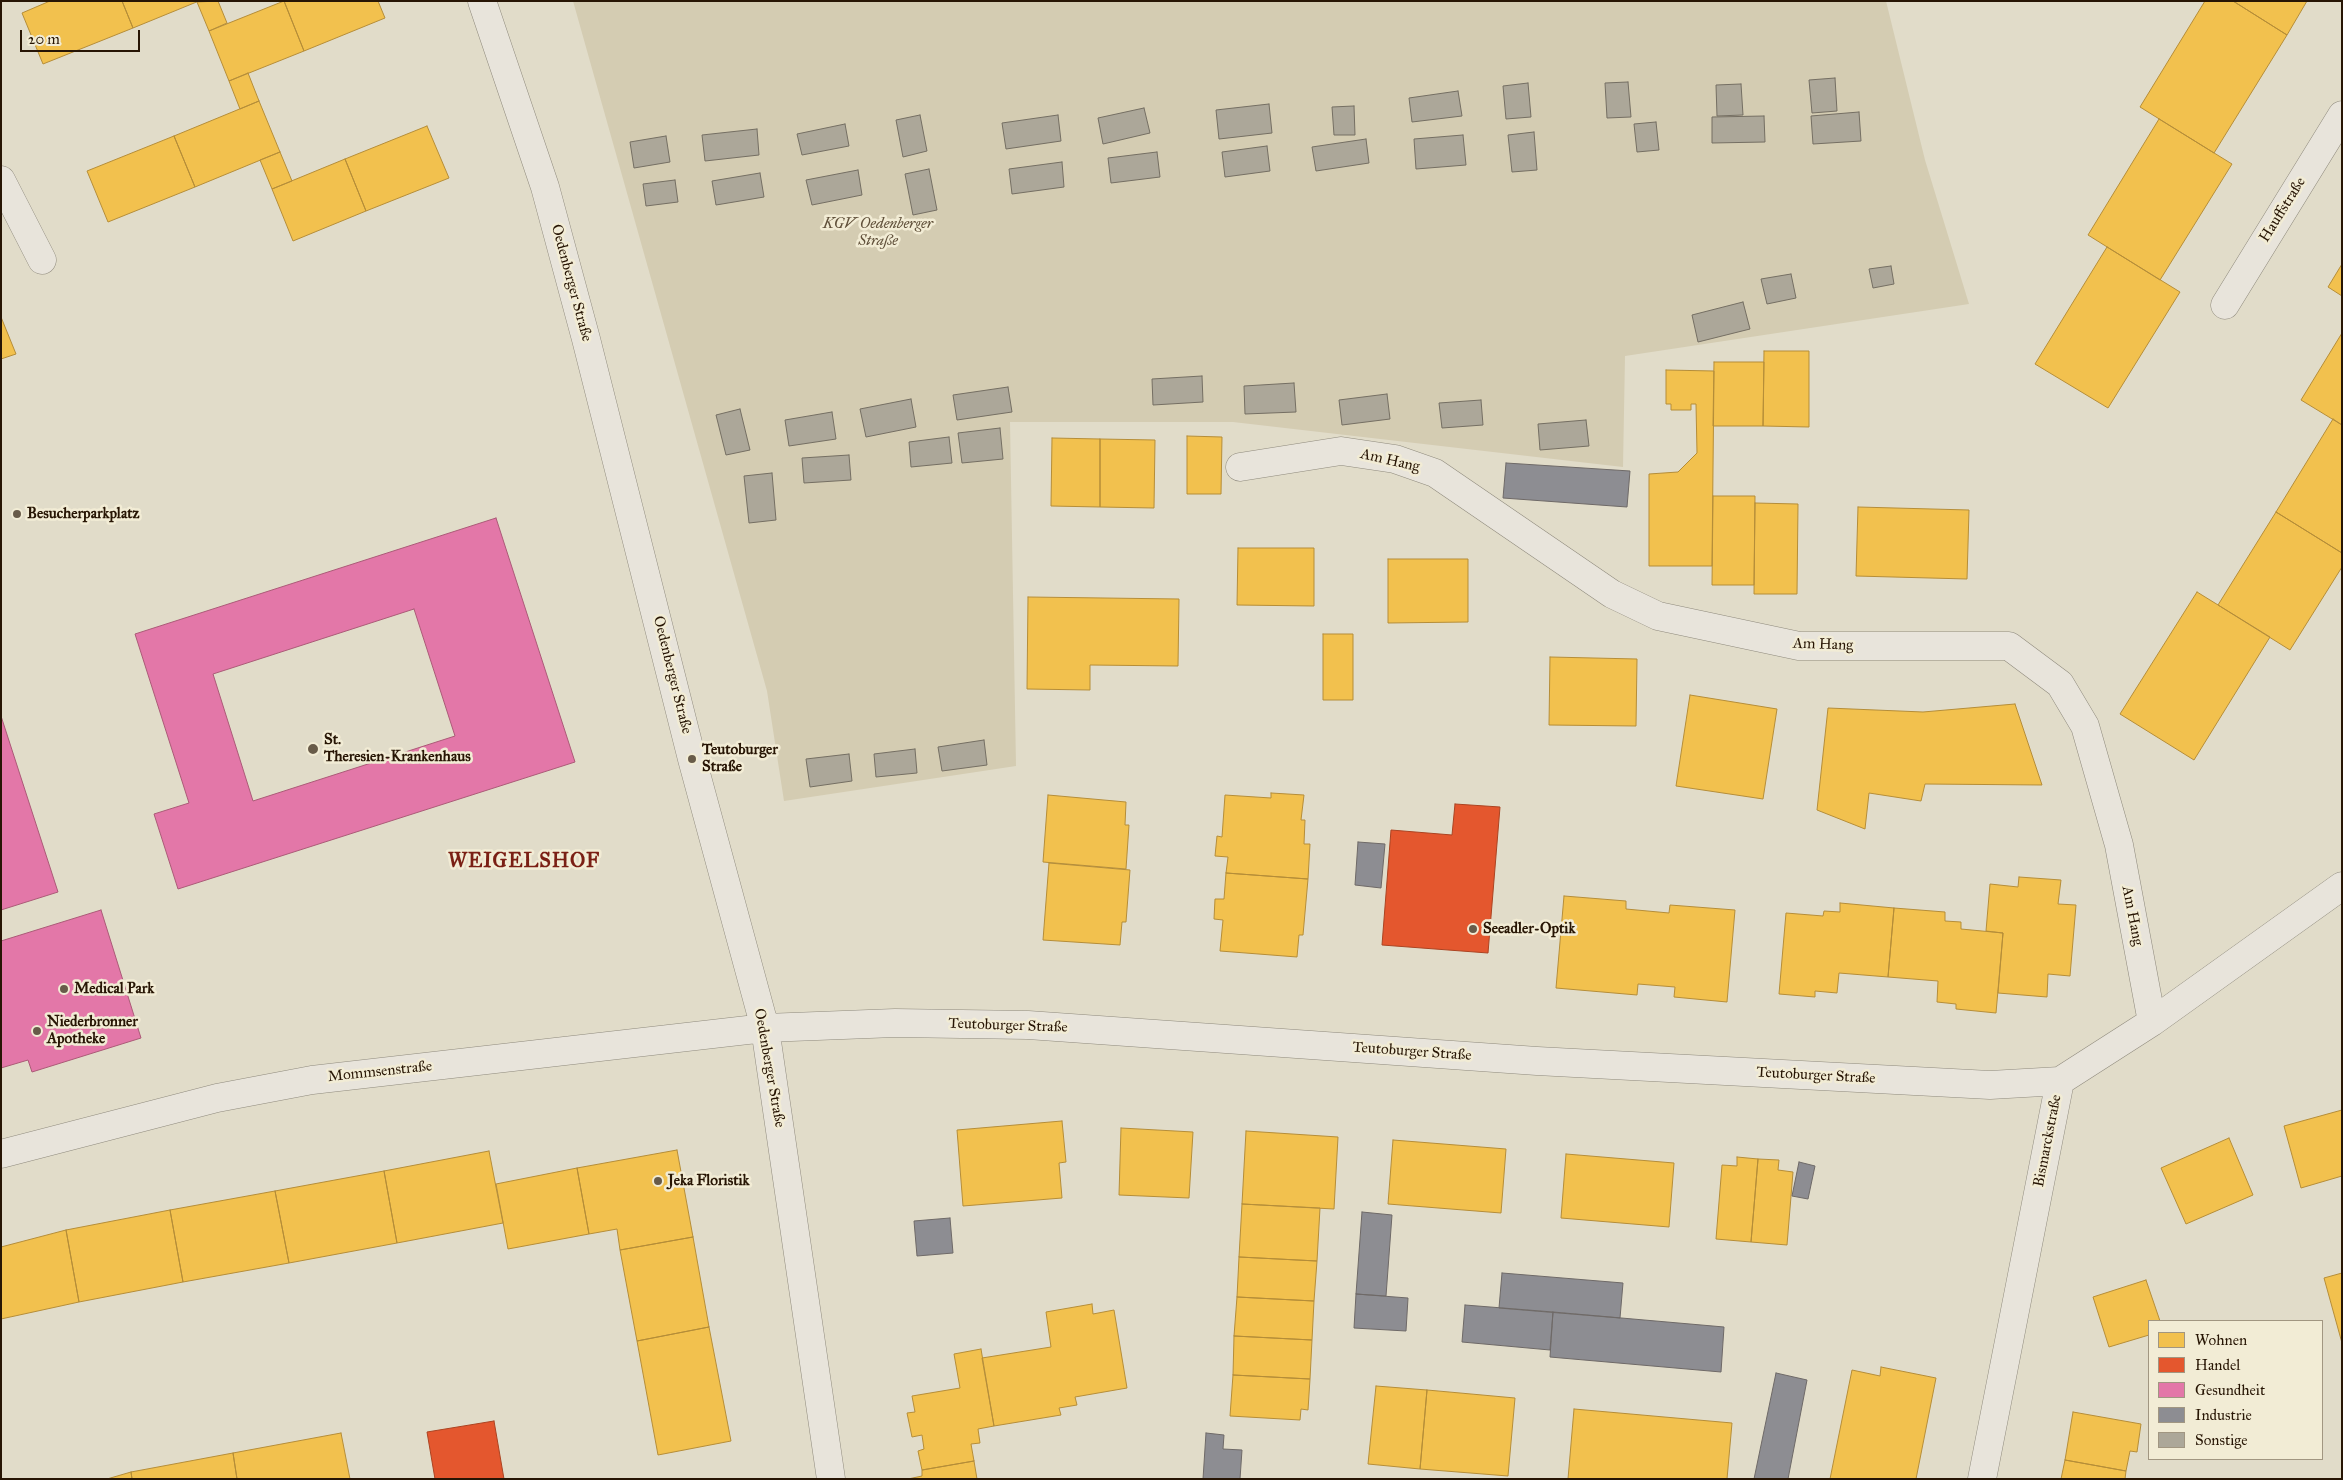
<!DOCTYPE html>
<html>
<head>
<meta charset="utf-8">
<style>
	body { margin:0 }
	#map { position:relative; width:2343px; height:1480px; overflow:hidden; background:#e1dcc9; font-family:"IM FELL Great Primer",serif }
	canvas { display:block }
	.frame { position:absolute; inset:0; border:2px solid #271504; pointer-events:none }
	.legend { position:absolute; left:2148px; top:1320px; width:175px; height:140px; box-sizing:border-box; background:#f2ecd5; border:1px solid #a19681; margin:0; padding:6px 9px; list-style:none; font-size:15px; color:#271504 }
	.legend li { display:flex; align-items:center; gap:10px; height:25px }
	.legend b { width:25px; border:1px solid #a19681 }
	.scale { position:absolute; left:20px; top:30px; width:120px; height:22px; box-sizing:border-box; border:2px solid #271504; border-top:0; padding-left:6px; font-size:15px; line-height:18px; white-space:nowrap; color:#271504; -webkit-text-stroke:4px #f2ecd5; paint-order:stroke }
</style>
</head>
<body>
<div id="map">
<canvas width="2343" height="1480"></canvas>
<div class="frame"></div>
<ul class="legend">
<li><b style="height:14px;background:#f2c14e"></b>Wohnen</li>
<li><b style="height:14px;background:#e4572e"></b>Handel</li>
<li><b style="height:14px;background:#e377a8"></b>Gesundheit</li>
<li><b style="height:14px;background:#8d8d92"></b>Industrie</li>
<li><b style="height:14px;background:#aca799"></b>Sonstige</li>
</ul>
<div class="scale">20 m</div>
</div>
<script>
const ctx = document.querySelector('canvas').getContext('2d');
ctx.lineJoin = 'round';
function fillPath(path, color) {
  ctx.fillStyle = color;
  ctx.fill(path, 'evenodd');
}
function poly(rows) {
  const path = new Path2D();
  for (const r of rows) {
    path.moveTo(r[0], r[1]);
    for (let i = 2; i < r.length; i += 2) path.lineTo(r[i], r[i + 1]);
  }
  return path;
}
function stroke(path, color, width, dash) {
  ctx.strokeStyle = color;
  ctx.lineWidth = width;
  ctx.lineCap = dash ? 'butt' : 'round';
  ctx.setLineDash(dash || []);
  ctx.stroke(path);
}
function label(font, color, halo, rows, align = 'center') {
  ctx.font = font + ' "IM FELL Great Primer",serif';
  ctx.lineWidth = 5;
  ctx.setLineDash([]);
  ctx.textBaseline = 'middle';
  ctx.strokeStyle = halo;
  ctx.fillStyle = color;
  for (const [text, x, y, turn = 0] of rows) {
    ctx.save();
    ctx.translate(x, y);
    ctx.rotate((+turn || 0) * Math.PI / 180);
    ctx.textAlign = isNaN(turn) ? turn : align;
    if (halo) ctx.strokeText(text, 0, 0);
    ctx.fillText(text, 0, 0);
    ctx.restore();
  }
}
const green = poly([
	[573,1,1886,1,1925,160,1969,304,1625,356,1623,467,1233,422,1010,422,1016,766,784,801,767,691]
]);
const homes = poly([
	[50,1,122,1,133,28,43,64,22,13,50,1],
	[122,1,199,1,133,28,122,1],
	[218,1,227,23,209,31,197,2,218,1],
	[284,1,304,51,229,81,209,31,284,1],
	[284,1,378,1,385,18,304,51,284,1],
	[2205,1,2233,1,2287,35,2214,153,2140,107,2205,1],
	[2233,1,2307,1,2287,35,2233,1],
	[248,73,259,101,240,109,229,81,248,73],
	[259,101,280,152,195,187,174,136,259,101],
	[2159,119,2232,164,2160,280,2088,235,2159,119],
	[427,126,449,178,366,211,345,159,427,126],
	[174,136,195,187,108,222,87,171,174,136],
	[280,152,292,181,272,189,260,160,280,152],
	[345,159,366,211,293,241,272,189,345,159],
	[2107,247,2180,292,2108,408,2035,364,2107,247],
	[2342,264,2342,296,2328,287,2342,264],
	[1,317,16,354,1,359,1,317],
	[2342,333,2342,425,2301,400,2342,333],
	[1764,351,1809,351,1809,427,1763,426,1764,351],
	[1714,362,1764,362,1763,426,1713,426,1714,362],
	[1666,370,1714,371,1712,566,1649,566,1649,474,1678,472,1697,453,1696,404,1691,404,1691,410,1671,410,1671,404,1666,404,1666,370],
	[2333,419,2342,425,2342,553,2276,512,2333,419],
	[1187,436,1222,437,1221,494,1187,494,1187,436],
	[1052,438,1100,439,1100,507,1051,506,1052,438],
	[1100,439,1155,440,1154,508,1100,507,1100,439],
	[1713,496,1755,496,1754,585,1712,585,1713,496],
	[1755,503,1798,504,1797,594,1754,594,1755,503],
	[1858,507,1969,510,1967,579,1856,576,1858,507],
	[2276,512,2342,553,2342,567,2290,650,2218,605,2276,512],
	[1238,548,1314,548,1314,606,1237,605,1238,548],
	[1388,559,1468,559,1468,622,1388,623,1388,559],
	[2197,592,2270,637,2194,760,2120,714,2197,592],
	[1028,597,1179,599,1178,666,1090,665,1090,690,1027,689,1028,597],
	[1323,634,1353,634,1353,700,1323,700,1323,634],
	[1550,657,1637,659,1636,726,1549,725,1550,657],
	[1690,695,1777,709,1763,799,1676,786,1690,695],
	[2015,704,2042,785,1925,784,1921,801,1869,793,1865,829,1817,810,1828,708,1923,712,2015,704],
	[1271,793,1304,795,1301,820,1305,820,1304,844,1310,844,1308,879,1226,873,1228,857,1215,856,1217,836,1222,837,1225,795,1271,798,1271,793],
	[1048,795,1126,802,1125,825,1129,825,1126,869,1043,862,1048,795],
	[1049,863,1130,870,1126,922,1122,922,1120,945,1043,940,1049,863],
	[1226,873,1308,879,1303,935,1299,935,1297,957,1220,951,1223,920,1214,919,1215,899,1224,899,1226,873],
	[2019,877,2061,880,2058,904,2076,905,2070,976,2048,974,2047,997,1998,993,2003,933,1986,931,1990,884,2018,887,2019,877],
	[1564,896,1626,901,1626,909,1669,913,1670,905,1735,910,1727,1002,1674,997,1675,987,1638,984,1637,995,1556,988,1564,896],
	[1840,903,1894,908,1888,977,1839,973,1837,993,1815,991,1815,997,1779,994,1786,913,1823,916,1824,911,1840,912,1840,903],
	[1894,908,1945,912,1945,921,1961,922,1961,929,2003,933,1996,1013,1956,1009,1956,1004,1937,1002,1938,981,1888,977,1894,908],
	[2342,1110,2342,1176,2301,1188,2284,1126,2342,1110],
	[1062,1121,1066,1162,1059,1163,1062,1198,963,1206,957,1130,1062,1121],
	[1121,1128,1193,1132,1189,1198,1119,1195,1121,1128],
	[1246,1131,1338,1137,1334,1209,1242,1204,1246,1131],
	[2229,1138,2253,1195,2186,1224,2161,1168,2229,1138],
	[1393,1140,1506,1149,1501,1213,1388,1204,1393,1140],
	[677,1150,693,1237,620,1250,617,1229,589,1234,577,1168,677,1150],
	[489,1151,503,1223,397,1243,384,1171,489,1151],
	[1566,1154,1674,1163,1669,1227,1561,1218,1566,1154],
	[1737,1157,1758,1159,1751,1242,1716,1239,1722,1165,1737,1166,1737,1157],
	[1758,1159,1779,1160,1778,1170,1793,1172,1787,1245,1751,1242,1758,1159],
	[577,1168,589,1234,508,1249,496,1184,577,1168],
	[384,1171,397,1243,289,1263,275,1191,384,1171],
	[275,1191,289,1263,183,1282,170,1210,275,1191],
	[1242,1204,1320,1208,1317,1261,1239,1257,1242,1204],
	[170,1210,183,1282,79,1302,66,1230,170,1210],
	[66,1230,79,1302,1,1319,1,1247,66,1230],
	[693,1237,709,1327,637,1341,620,1250,693,1237],
	[1239,1257,1317,1261,1314,1301,1237,1297,1239,1257],
	[2342,1273,2342,1343,2324,1278,2342,1273],
	[2146,1280,2160,1321,2149,1321,2149,1335,2109,1347,2093,1297,2146,1280],
	[1237,1297,1314,1301,1312,1340,1234,1336,1237,1297],
	[1092,1304,1093,1314,1114,1310,1127,1388,1075,1397,1077,1405,1059,1408,1061,1415,994,1426,982,1358,1051,1347,1046,1312,1092,1304],
	[709,1327,731,1441,658,1455,637,1341,709,1327],
	[1234,1336,1312,1340,1310,1379,1233,1375,1234,1336],
	[981,1349,994,1426,978,1429,980,1443,971,1444,974,1461,922,1470,918,1451,924,1449,922,1435,912,1437,907,1413,915,1412,912,1396,960,1388,954,1354,981,1349],
	[1881,1367,1936,1378,1916,1479,1830,1479,1852,1370,1880,1376,1881,1367],
	[1233,1375,1310,1379,1308,1410,1301,1409,1300,1420,1230,1416,1233,1375],
	[1376,1386,1427,1390,1420,1469,1368,1464,1376,1386],
	[1427,1390,1515,1398,1508,1476,1420,1469,1427,1390],
	[1574,1409,1732,1423,1727,1479,1568,1479,1574,1409],
	[2073,1412,2141,1424,2137,1452,2130,1451,2126,1471,2065,1460,2073,1412],
	[341,1433,350,1479,237,1479,233,1453,341,1433],
	[233,1453,237,1479,132,1479,131,1472,233,1453],
	[2065,1460,2126,1471,2125,1479,2061,1479,2065,1460],
	[974,1461,977,1479,908,1479,922,1476,922,1470,974,1461],
	[131,1472,132,1479,107,1479,131,1472]
]);
const shops = poly([
	[1455,804,1500,807,1488,953,1382,945,1391,830,1452,835,1455,804],
	[494,1421,504,1479,435,1479,427,1432,494,1421]
]);
const health = poly([
	[496,518,575,762,178,889,154,814,189,803,135,634,496,518],
	[414,609,455,736,253,801,213,674,414,609],
	[1,716,58,892,1,910,1,716],
	[101,910,141,1038,32,1072,28,1060,1,1068,1,941,101,910]
]);
const industry = poly([
	[1506,463,1630,471,1627,507,1503,498,1506,463],
	[1358,842,1385,844,1381,888,1355,885,1358,842],
	[1799,1162,1815,1166,1808,1199,1792,1196,1799,1162],
	[1362,1212,1392,1215,1386,1296,1356,1294,1362,1212],
	[950,1218,953,1253,917,1256,914,1221,950,1218],
	[1502,1273,1623,1283,1620,1318,1499,1308,1502,1273],
	[1356,1294,1408,1298,1406,1331,1354,1328,1356,1294],
	[1465,1305,1553,1312,1550,1350,1462,1342,1465,1305],
	[1553,1312,1724,1327,1721,1372,1550,1357,1553,1312],
	[1776,1373,1807,1380,1788,1479,1754,1479,1776,1373],
	[1206,1433,1224,1435,1223,1449,1242,1450,1240,1479,1203,1479,1206,1433]
]);
const building = poly([
	[1835,78,1837,111,1812,113,1809,80,1835,78],
	[1628,82,1631,117,1607,118,1605,83,1628,82],
	[1528,83,1531,117,1506,119,1503,86,1528,83],
	[1741,84,1743,115,1717,116,1716,85,1741,84],
	[1458,91,1462,116,1412,122,1409,98,1458,91],
	[1269,104,1272,133,1219,139,1216,110,1269,104],
	[1354,106,1355,135,1334,135,1332,107,1354,106],
	[1144,108,1150,133,1103,144,1098,118,1144,108],
	[1859,112,1861,141,1813,144,1811,116,1859,112],
	[920,115,927,151,903,157,896,120,920,115],
	[1058,115,1061,141,1006,149,1002,123,1058,115],
	[1764,116,1765,142,1712,143,1712,117,1764,116],
	[1656,122,1659,150,1637,152,1634,124,1656,122],
	[845,124,849,146,802,155,797,134,845,124],
	[757,129,759,155,705,161,702,135,757,129],
	[1534,132,1537,170,1512,172,1508,135,1534,132],
	[1463,135,1466,165,1416,169,1414,139,1463,135],
	[666,136,670,162,634,168,630,142,666,136],
	[1366,139,1369,163,1316,171,1312,147,1366,139],
	[1267,146,1270,171,1225,177,1222,152,1267,146],
	[1157,152,1160,177,1111,183,1108,158,1157,152],
	[1062,162,1064,187,1012,194,1009,169,1062,162],
	[929,169,937,210,913,215,905,174,929,169],
	[858,170,862,195,812,205,806,180,858,170],
	[760,173,764,197,716,205,712,181,760,173],
	[675,180,678,202,646,206,643,184,675,180],
	[1891,266,1894,284,1873,288,1869,269,1891,266],
	[1791,274,1796,298,1767,304,1761,279,1791,274],
	[1743,302,1750,329,1698,342,1692,315,1743,302],
	[1202,376,1203,402,1153,405,1152,379,1202,376],
	[1294,383,1296,412,1245,414,1244,386,1294,383],
	[1008,387,1012,412,957,420,953,395,1008,387],
	[1387,394,1390,419,1342,425,1339,400,1387,394],
	[911,399,916,427,866,437,860,409,911,399],
	[1481,400,1483,425,1442,428,1439,403,1481,400],
	[740,409,750,450,726,455,716,415,740,409],
	[832,412,836,439,789,446,785,420,832,412],
	[1586,420,1589,446,1540,450,1538,424,1586,420],
	[1000,428,1003,459,962,463,958,433,1000,428],
	[949,437,952,463,911,467,909,442,949,437],
	[849,455,851,480,804,483,802,458,849,455],
	[772,473,776,520,749,523,744,476,772,473],
	[984,740,987,765,942,771,938,747,984,740],
	[915,749,917,773,876,777,874,754,915,749],
	[849,754,852,781,810,787,806,759,849,754]
]);
const street = poly([
	[482,1,545,187,586,339,692,759,765,1028,831,1479],
	[1,180,42,260],
	[2225,305,2342,115],
	[1240,467,1341,451,1395,459,1435,473,1612,594,1658,616,1799,646,2009,646,2060,684,2085,726,2119,845,2152,1022],
	[1,1154,217,1098,312,1080,765,1028,895,1023,1028,1025,1537,1061,1990,1085,2060,1081],
	[1982,1479,2060,1081,2152,1022,2342,886]
]);
const markers = [
	[17,514,5,"#685b49"],
	[313,749,6,"#685b49"],
	[692,759,5,"#685b49"],
	[1473,929,5,"#685b49"],
	[64,989,5,"#685b49"],
	[37,1031,5,"#685b49"],
	[658,1181,5,"#685b49"]
];
const streetNames = [
	["Hauffstraße",2283,210,-58],
	["Oedenberger Straße",571,283,75],
	["Am Hang",1390,461,13],
	["Am Hang",1823,645,2],
	["Oedenberger Straße",672,675,76],
	["Am Hang",2132,916,79],
	["Teutoburger Straße",1008,1026,2],
	["Teutoburger Straße",1412,1052,4],
	["Oedenberger Straße",769,1068,80],
	["Mommsenstraße",380,1072,-6],
	["Teutoburger Straße",1816,1076,3],
	["Bismarckstraße",2048,1141,-79]
];
const parkNames = [
	["KGV Oedenberger",878,224],
	["Straße",878,241]
];
const poiNames = [
	["Besucherparkplatz",27,514],
	["St.",324,740],
	["Theresien-Krankenhaus",324,757],
	["Teutoburger",702,750],
	["Straße",702,767],
	["Seeadler-Optik",1483,929],
	["Medical Park",74,989],
	["Niederbronner",47,1022],
	["Apotheke",47,1039],
	["Jeka Floristik",668,1181]
];
const districtNames = [
	["WEIGELSHOF",524,862]
];
fillPath(green, '#d4ccb2');
fillPath(homes, '#f2c14e');
stroke(homes, '#b58d38', 1);
fillPath(shops, '#e4572e');
stroke(shops, '#ab4321', 1);
fillPath(health, '#e377a8');
stroke(health, '#ab5a77', 1);
fillPath(industry, '#8d8d92');
stroke(industry, '#6e6967', 1);
fillPath(building, '#aca799');
stroke(building, '#756f63', 1);
stroke(street, '#8f8a7d', 29);
stroke(street, '#e8e4db', 28);
for (const [x, y, r, color] of markers) {
  const dot = new Path2D();
  dot.arc(x, y, r, 0, 2 * Math.PI);
  ctx.fillStyle = color;
  ctx.fill(dot);
  stroke(dot, '#f2ecd5', 2);
}
label('15px', '#271504', '#f2ecd5', streetNames);
label('italic 15px', '#60503a', '#f2ecd5', parkNames);
label('bold 15px', '#271504', '#f2ecd5', poiNames, 'left');
ctx.letterSpacing = '1px';
label('bold 20px', '#7a1f14', '#f2ecd5', districtNames);
ctx.letterSpacing = '0px';
</script>
</body>
</html>
